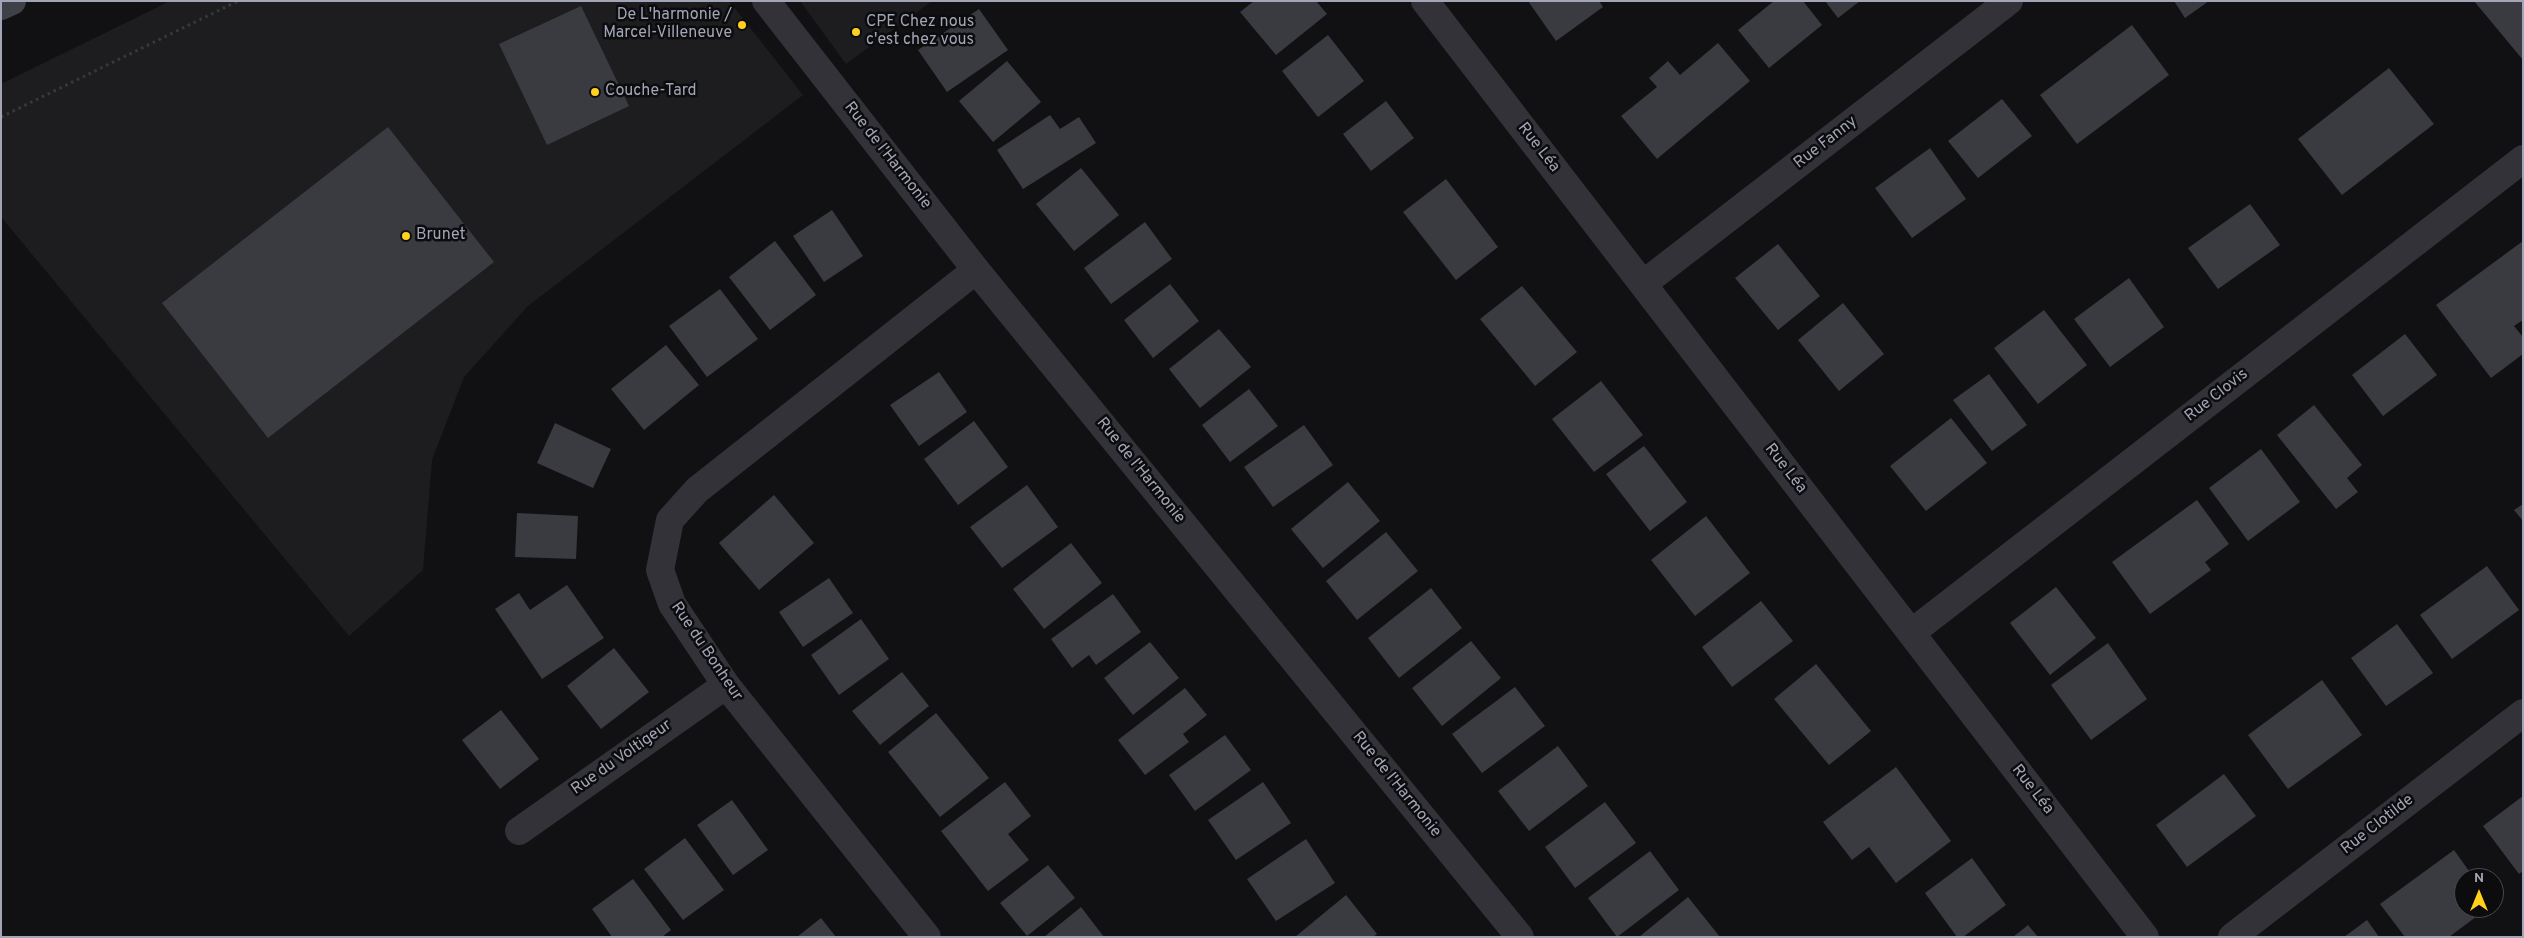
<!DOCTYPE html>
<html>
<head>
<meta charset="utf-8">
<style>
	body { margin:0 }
	#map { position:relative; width:2524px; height:938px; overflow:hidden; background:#111113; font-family:Overpass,sans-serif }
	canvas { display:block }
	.frame { position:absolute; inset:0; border:2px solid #a1a5b5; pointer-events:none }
	.north { position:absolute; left:2454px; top:868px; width:50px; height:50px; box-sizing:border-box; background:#0c0c0e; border:1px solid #484951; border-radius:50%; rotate:0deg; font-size:14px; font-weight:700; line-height:20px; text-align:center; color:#a1a5b5 }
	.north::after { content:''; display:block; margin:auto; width:18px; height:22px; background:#ffd11d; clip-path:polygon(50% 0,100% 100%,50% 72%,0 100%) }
</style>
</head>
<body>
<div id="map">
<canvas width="2524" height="938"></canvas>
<div class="frame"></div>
<div class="north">N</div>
</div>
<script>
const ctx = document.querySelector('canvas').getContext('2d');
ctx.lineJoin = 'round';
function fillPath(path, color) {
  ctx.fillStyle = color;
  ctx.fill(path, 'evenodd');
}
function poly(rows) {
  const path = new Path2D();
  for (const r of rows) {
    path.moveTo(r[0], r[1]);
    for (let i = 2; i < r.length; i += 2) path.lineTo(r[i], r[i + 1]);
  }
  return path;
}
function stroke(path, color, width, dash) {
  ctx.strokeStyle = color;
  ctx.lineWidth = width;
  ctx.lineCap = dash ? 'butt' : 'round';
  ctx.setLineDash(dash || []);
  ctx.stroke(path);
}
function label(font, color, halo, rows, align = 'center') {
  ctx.font = font + ' Overpass,sans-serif';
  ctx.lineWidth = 5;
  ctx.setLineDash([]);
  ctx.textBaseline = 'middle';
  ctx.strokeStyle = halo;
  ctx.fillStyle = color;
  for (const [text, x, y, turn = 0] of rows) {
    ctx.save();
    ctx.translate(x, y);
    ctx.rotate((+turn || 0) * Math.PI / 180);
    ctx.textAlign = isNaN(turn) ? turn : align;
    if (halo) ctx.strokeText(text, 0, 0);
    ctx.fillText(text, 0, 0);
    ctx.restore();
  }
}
const built = poly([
	[170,1,729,1,803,95,528,306,464,377,432,460,423,570,349,636,1,217,1,84],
	[800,1,932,1,846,64]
]);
const building = poly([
	[1254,1,1316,1,1327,14,1276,55,1240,12],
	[1528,1,1599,1,1603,7,1556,41],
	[1774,1,1803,1,1822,25,1769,68,1738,30],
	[1825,1,1860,1,1838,18],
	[2174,1,2209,1,2185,18],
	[2474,1,2523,1,2523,60],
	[581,6,629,106,547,145,499,44],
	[979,9,1008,50,947,92,918,50],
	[2132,25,2169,75,2077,144,2040,95],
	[1328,35,1364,81,1318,117,1282,71],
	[1718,43,1750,81,1657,159,1621,116,1657,87,1649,78,1668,61,1680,75],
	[1007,61,1041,102,993,142,959,101],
	[2389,68,2434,124,2342,195,2298,139],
	[2002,99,2032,136,1978,178,1948,141],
	[1386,101,1414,138,1371,171,1343,134],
	[1050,115,1060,129,1079,117,1096,143,1023,189,997,150],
	[388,127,494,262,268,438,162,303],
	[1930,148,1966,199,1912,238,1875,188],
	[1081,168,1119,215,1074,251,1036,204],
	[1446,179,1498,247,1456,280,1403,212],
	[2250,204,2280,245,2218,289,2188,248],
	[832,210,863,256,824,282,793,236],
	[1145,222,1172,259,1111,304,1084,268],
	[775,241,816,295,770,330,729,277],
	[2523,241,2523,320,2514,326,2523,337,2523,354,2491,378,2436,305],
	[1778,244,1820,296,1778,330,1735,278],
	[2129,278,2164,327,2110,367,2074,319],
	[1170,284,1199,321,1153,358,1124,320],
	[1522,286,1577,352,1535,386,1480,319],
	[720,289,758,339,707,377,669,326],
	[1843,303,1884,354,1839,391,1798,340],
	[2044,310,2087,365,2038,404,1994,348],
	[1219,329,1251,367,1200,408,1169,369],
	[2405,334,2437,375,2383,416,2352,375],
	[666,345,699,385,644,430,611,389],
	[939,372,967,412,919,446,890,405],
	[1989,374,2027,425,1992,451,1953,400],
	[1601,381,1643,435,1594,472,1552,419],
	[1249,389,1278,426,1230,462,1202,425],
	[2314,405,2362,465,2347,478,2358,492,2336,509,2277,435],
	[1951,418,1987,463,1926,511,1890,466],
	[974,421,1008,467,958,505,924,459],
	[555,423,611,449,593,488,537,463],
	[1304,425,1333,465,1273,507,1244,467],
	[1644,446,1687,502,1650,531,1606,474],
	[2261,449,2300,502,2248,541,2209,488],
	[1348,482,1380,521,1323,568,1291,529],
	[1027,485,1058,527,1002,568,970,527],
	[774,495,814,543,759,590,719,543],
	[2197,500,2229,544,2205,562,2211,570,2150,614,2112,562],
	[2523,504,2523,521,2514,510],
	[517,513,578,516,576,559,515,557],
	[1706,516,1750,573,1695,616,1651,560],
	[1386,532,1418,571,1357,620,1326,581],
	[1071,543,1102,583,1044,629,1013,589],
	[2487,566,2519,610,2452,659,2420,615],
	[829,578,853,613,803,647,779,612],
	[567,585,604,638,542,679,495,609,519,593,530,610],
	[2056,587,2096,638,2050,675,2010,623],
	[1431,588,1462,628,1399,678,1368,638],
	[1113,594,1141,632,1096,665,1089,655,1072,668,1051,639],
	[1761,601,1793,641,1732,687,1702,647],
	[861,619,889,659,839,695,811,655],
	[2397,624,2433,673,2386,706,2351,658],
	[1471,641,1501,678,1442,726,1412,688],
	[1150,642,1179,678,1133,715,1104,678],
	[2108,643,2147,699,2091,740,2051,685],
	[614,648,649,692,601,729,567,686],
	[1816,664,1871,731,1829,765,1774,699],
	[902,672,929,706,880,745,852,711],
	[2322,680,2362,735,2288,789,2248,735],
	[1515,687,1545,726,1482,773,1452,734],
	[1185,688,1207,715,1183,734,1189,742,1145,775,1118,740],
	[501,710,539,759,500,789,462,740],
	[936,713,989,778,940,817,888,752],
	[1225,735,1251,770,1195,811,1169,775],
	[1558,746,1588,786,1529,831,1498,791],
	[1896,767,1951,841,1896,883,1869,847,1852,860,1823,822],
	[2224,774,2256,816,2187,867,2156,825],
	[1005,782,1031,816,1008,834,1029,860,988,891,941,831],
	[1263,782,1291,823,1236,860,1208,820],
	[2523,796,2523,871,2519,874,2483,826],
	[732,800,768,850,733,875,697,825],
	[1605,802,1636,843,1575,888,1545,847],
	[685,838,724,890,683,920,644,869],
	[1306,839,1335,883,1276,921,1247,879],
	[2454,850,2474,878,2464,878,2464,908,2488,908,2449,937,2405,937,2380,904],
	[1650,851,1679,890,1617,937,1588,898],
	[1972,858,2006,905,1963,937,1957,937,1925,893],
	[1048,865,1075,898,1027,936,1000,903],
	[633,879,671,930,662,937,612,937,592,909],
	[1346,895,1377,934,1373,937,1295,937],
	[1688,897,1720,937,1639,937],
	[1081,907,1104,937,1044,937],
	[821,918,836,937,797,937],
	[2367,920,2379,937,2344,937],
	[2028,925,2038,937,2013,937]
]);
const path = poly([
	[1,117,238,1]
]);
const street = poly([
	[766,1,976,270,1520,937],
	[1425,1,2145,937],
	[1643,284,2009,1],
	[1911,633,2523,159],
	[519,831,726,685],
	[927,937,726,685,672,604,660,570,670,520,697,490,976,270],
	[2232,937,2523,713]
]);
const secondary = poly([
	[1,6,12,1]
]);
const markers = [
	[742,25,5,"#ffd11d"],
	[856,32,5,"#ffd11d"],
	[595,92,5,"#ffd11d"],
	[406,236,5,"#ffd11d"]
];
const poiNames = [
	["De L'harmonie /",732,16,"right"],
	["Marcel-Villeneuve",732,34,"right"],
	["CPE Chez nous",866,23],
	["c'est chez vous",866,41],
	["Couche-Tard",605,92],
	["Brunet",416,236]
];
const streetNames = [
	["Rue Fanny",1826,143,-38],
	["Rue Léa",1538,148,52],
	["Rue de l'Harmonie",887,156,52],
	["Rue Clovis",2217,396,-38],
	["Rue Léa",1785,469,52],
	["Rue de l'Harmonie",1140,471,51],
	["Rue du Bonheur",706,652,56],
	["Rue du Voltigeur",622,758,-35],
	["Rue de l'Harmonie",1396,785,51],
	["Rue Léa",2032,790,52],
	["Rue Clotilde",2378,825,-38]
];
fillPath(built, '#1d1d20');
fillPath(building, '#3a3b41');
stroke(path, '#38393f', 3, [2.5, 4]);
stroke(street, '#323238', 28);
stroke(secondary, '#404148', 28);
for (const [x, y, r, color] of markers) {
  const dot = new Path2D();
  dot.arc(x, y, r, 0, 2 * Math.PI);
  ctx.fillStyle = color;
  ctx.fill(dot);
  stroke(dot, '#0c0c0e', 2);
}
label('16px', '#a1a5b5', '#0c0c0e', poiNames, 'left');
label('16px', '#a1a5b5', '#0c0c0e', streetNames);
</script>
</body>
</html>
